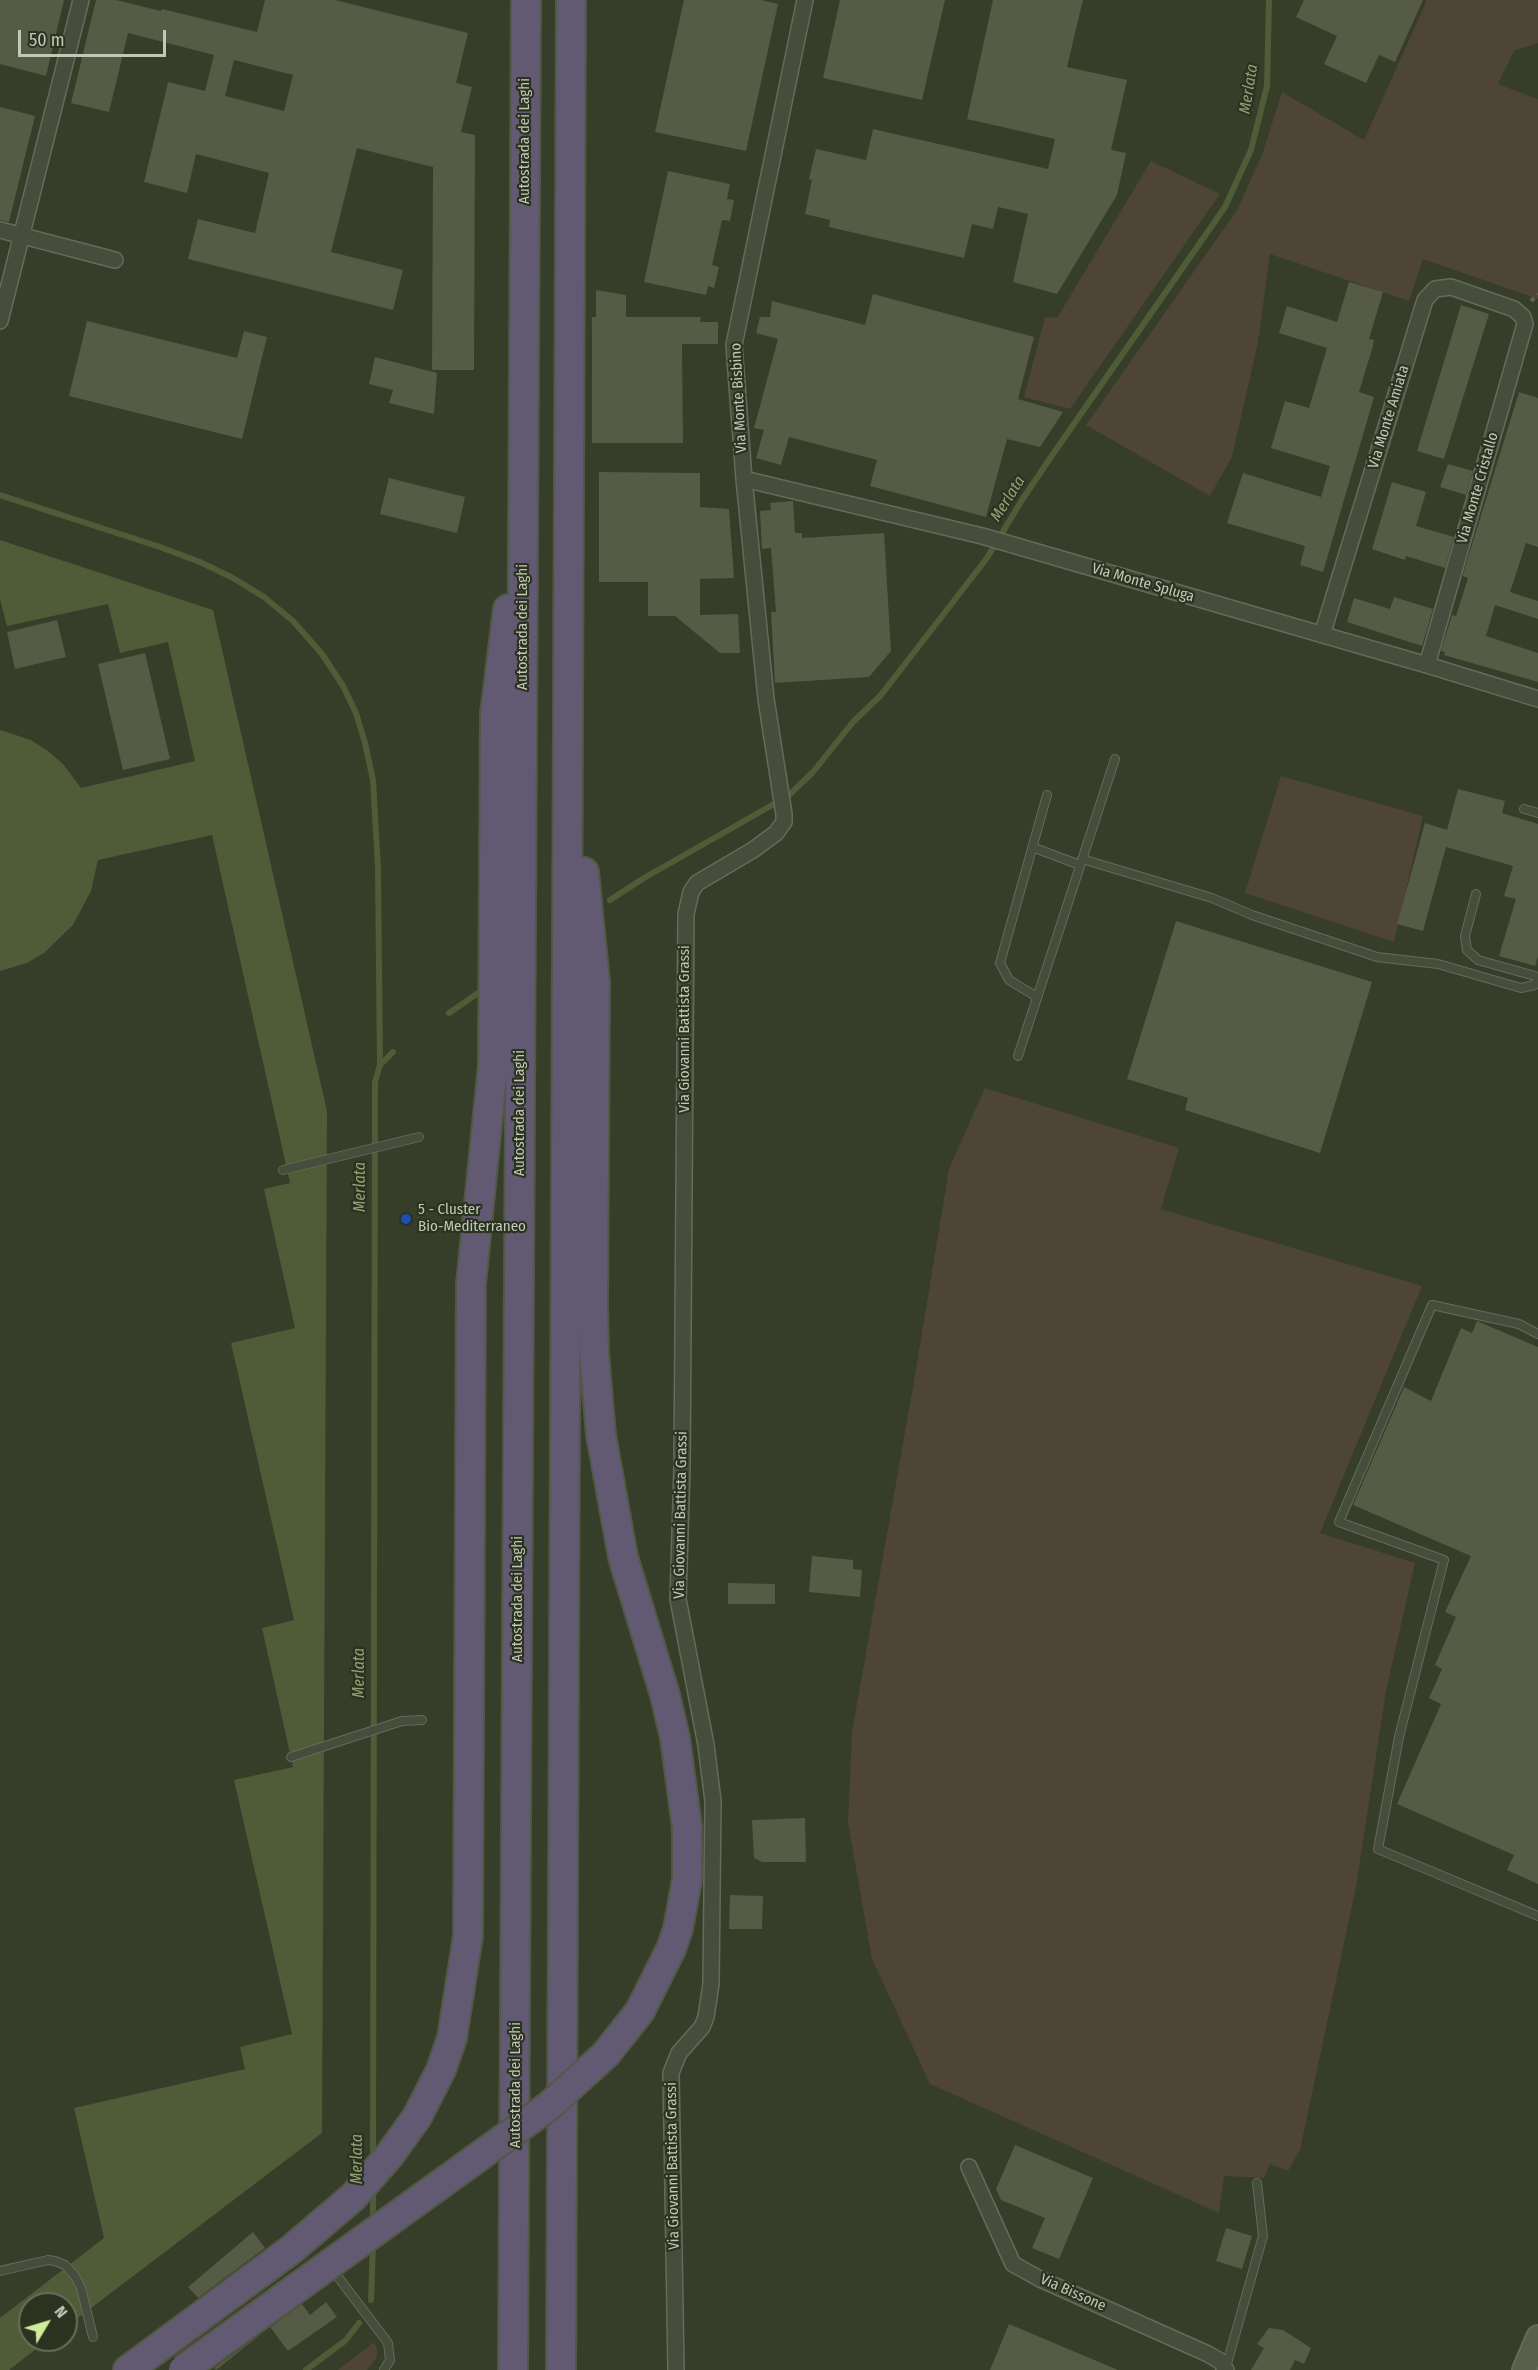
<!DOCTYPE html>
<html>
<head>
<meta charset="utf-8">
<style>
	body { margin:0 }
	#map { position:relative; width:1538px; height:2370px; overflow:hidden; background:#363d28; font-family:"Fira Sans Condensed",sans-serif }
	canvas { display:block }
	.north { position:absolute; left:18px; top:2292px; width:60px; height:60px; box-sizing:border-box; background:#2c3220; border:2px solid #686e5d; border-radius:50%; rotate:52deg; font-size:16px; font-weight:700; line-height:24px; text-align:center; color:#c2c8b8 }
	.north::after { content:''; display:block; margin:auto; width:21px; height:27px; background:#ceec99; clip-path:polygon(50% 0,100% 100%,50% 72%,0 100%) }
	.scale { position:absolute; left:18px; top:30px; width:148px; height:27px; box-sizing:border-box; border:3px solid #c2c8b8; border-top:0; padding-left:8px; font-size:18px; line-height:21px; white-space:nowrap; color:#c2c8b8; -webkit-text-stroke:4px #2c3220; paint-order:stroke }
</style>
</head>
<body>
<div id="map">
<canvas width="1538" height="2370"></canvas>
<div class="north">N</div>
<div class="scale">50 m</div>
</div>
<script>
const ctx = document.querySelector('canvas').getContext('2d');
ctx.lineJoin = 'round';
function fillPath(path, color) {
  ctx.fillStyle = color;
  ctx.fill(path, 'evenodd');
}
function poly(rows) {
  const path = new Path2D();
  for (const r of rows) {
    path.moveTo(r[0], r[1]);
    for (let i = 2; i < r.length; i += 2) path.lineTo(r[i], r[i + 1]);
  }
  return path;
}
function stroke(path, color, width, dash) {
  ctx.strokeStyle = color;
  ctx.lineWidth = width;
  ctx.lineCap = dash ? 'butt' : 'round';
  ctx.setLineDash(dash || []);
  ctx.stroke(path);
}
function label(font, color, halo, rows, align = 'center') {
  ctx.font = font + ' "Fira Sans Condensed",sans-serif';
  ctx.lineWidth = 4.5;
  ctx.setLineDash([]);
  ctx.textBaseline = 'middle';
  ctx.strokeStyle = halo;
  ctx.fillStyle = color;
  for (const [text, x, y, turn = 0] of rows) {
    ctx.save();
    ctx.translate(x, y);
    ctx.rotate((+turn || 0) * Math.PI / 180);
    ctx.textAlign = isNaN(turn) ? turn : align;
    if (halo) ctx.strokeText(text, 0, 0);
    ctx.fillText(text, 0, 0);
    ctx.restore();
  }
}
const green = poly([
	[1427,0,1538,0,1538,43,1514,51,1498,84,1538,99,1538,299,1423,259,1409,301,1270,254,1258,342,1232,457,1210,496,1086,425,1237,210,1262,155,1282,92,1364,140],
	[1151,161,1220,194,1070,409,1024,397,1045,317,1057,318],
	[1281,776,1423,816,1394,942,1245,893],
	[985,1088,1179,1148,1161,1209,1422,1286,1320,1533,1415,1563,1386,1691,1356,1887,1300,2150,1288,2171,1270,2164,1264,2178,1224,2176,1219,2213,930,2084,872,1959,848,1823,852,1732,914,1381,949,1169],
	[374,2342,377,2349,377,2357,367,2370,338,2370]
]);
const water = poly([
	[0,540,213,610,327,1111,322,2133,66,2327,66,2304,30,2304,30,2340,48,2340,9,2370,0,2370,0,2318,104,2238,74,2108,245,2069,240,2047,292,2034,234,1780,293,1767,262,1628,294,1620,231,1343,295,1328,264,1189,290,1183,212,835,98,860,91,891,73,925,44,953,27,963,0,971,0,730,31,740,48,751,63,764,81,788,195,761,168,642,120,653,108,604,7,626,0,599]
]);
const stream = poly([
	[0,495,160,547,200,562,233,578,264,597,293,621,322,654,343,686,356,713,365,743,373,780,378,868,380,1065],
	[610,900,644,878,788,796,813,772,853,722,881,695,987,558,1022,500,1053,454,1225,207,1251,150,1267,86,1269,0],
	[449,1013,484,989],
	[373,2161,375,1082,380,1065,393,1052],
	[373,2221,373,2189],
	[371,2300,373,2243],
	[306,2370,346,2340,359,2323]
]);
const building = poly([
	[0,0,64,0,46,76,0,64],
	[96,0,116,0,161,11,162,9,257,32,265,0,335,0,468,33,456,83,472,87,461,132,475,135,474,370,432,370,433,167,357,148,331,252,403,270,393,310,188,259,198,219,255,233,269,173,196,154,187,193,144,182,168,82,205,91,214,55,128,33,109,112,71,103],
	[234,60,293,75,284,111,225,96],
	[684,0,761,0,778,4,746,151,655,132],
	[840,0,945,0,922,100,823,78],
	[993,0,1083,0,1067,67,1127,80,1111,150,1126,153,1117,195,1057,294,1013,282,1028,214,998,207,993,229,972,224,964,258,829,227,830,220,805,214,812,180,809,179,816,149,866,160,873,129,1048,169,1055,139,967,119],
	[1304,0,1423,0,1395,62,1379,55,1366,83,1324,64,1337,36,1296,17],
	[0,107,35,116,9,222,0,220],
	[668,171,730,184,727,199,734,200,730,221,722,220,712,265,719,267,714,288,708,286,706,295,644,282],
	[1349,282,1383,292,1369,339,1374,340,1373,346,1359,392,1374,397,1323,572,1300,565,1305,546,1227,523,1243,473,1321,497,1330,466,1271,448,1285,401,1309,408,1327,348,1279,333,1287,306,1337,322],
	[596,290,626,295,626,317,701,317,700,322,718,322,718,344,682,344,683,443,592,443,592,317,596,317],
	[873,294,1034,337,1018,399,1063,412,1040,447,1007,439,986,517,870,486,877,460,789,437,781,465,756,458,764,430,754,428,778,339,756,333,760,317,770,317,772,301,865,325],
	[1461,305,1489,314,1444,459,1417,451],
	[87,321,237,358,244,331,267,337,242,439,69,396],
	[375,357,437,373,434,414,389,403,393,390,369,384],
	[1519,392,1538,398,1538,547,1526,543,1510,592,1538,601,1538,619,1495,605,1486,636,1538,653,1538,682,1444,655,1445,652,1441,651,1452,615,1456,616,1468,578,1463,576,1463,574],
	[1448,464,1473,471,1466,495,1440,487],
	[599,472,700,473,700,507,729,509,734,578,700,579,700,615,738,614,740,653,720,653,675,616,648,616,648,582,599,582],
	[389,478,465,497,457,533,380,514],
	[1392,482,1426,492,1416,526,1454,537,1445,568,1406,556,1405,560,1372,549],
	[793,501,795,533,802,533,802,538,884,533,891,651,869,677,775,683,771,612,776,612,771,548,762,549,760,511,771,510,770,503],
	[1394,597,1433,609,1422,646,1347,622,1354,598,1390,609],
	[57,620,66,657,15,669,7,632],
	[145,653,170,759,123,770,98,664],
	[1458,789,1505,801,1502,813,1538,824,1538,956,1535,966,1499,956,1516,899,1504,896,1513,866,1446,847,1423,931,1397,924,1425,823,1447,830],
	[1176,921,1372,982,1320,1153,1185,1110,1188,1098,1127,1079],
	[1477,1321,1538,1347,1538,1884,1507,1870,1514,1855,1397,1804,1441,1704,1429,1698,1442,1669,1435,1665,1456,1617,1445,1612,1471,1556,1353,1505,1404,1387,1431,1401,1461,1328,1472,1333],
	[812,1556,853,1560,853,1569,862,1570,860,1597,809,1592],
	[728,1583,775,1584,775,1604,728,1604],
	[805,1818,806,1862,762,1862,754,1858,752,1820],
	[730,1895,763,1896,762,1929,729,1929],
	[1015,2145,1093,2178,1059,2259,1032,2248,1045,2218,1001,2200,996,2189],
	[1226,2228,1252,2236,1242,2269,1216,2261],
	[253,2232,265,2248,198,2298,188,2287],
	[326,2302,337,2317,288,2351,270,2327,216,2370,214,2368,302,2304,310,2315],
	[1009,2324,1118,2370,990,2370],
	[1269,2328,1283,2330,1311,2348,1304,2364,1295,2360,1290,2370,1251,2370,1264,2348,1257,2344]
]);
const path = poly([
	[1531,301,1538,294]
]);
const service = poly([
	[1524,809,1538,813],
	[1032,847,1080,865],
	[1082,859,1212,898,1252,915,1377,957,1438,964,1521,988,1535,985,1538,979],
	[1476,894,1465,936,1467,950,1478,960,1538,977],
	[1037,997,1009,980,1000,963,1047,795],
	[1018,1056,1115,759],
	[283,1170,419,1137],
	[1538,1334,1519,1324,1432,1305,1339,1522,1444,1560,1399,1737,1378,1849,1538,1916],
	[291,1757,402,1721,422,1720],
	[332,2269,388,2343,390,2360,384,2370],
	[0,2271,48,2260,55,2261,65,2265,75,2276,81,2288,93,2337],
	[1226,2367,1263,2236,1257,2183]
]);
const minor = poly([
	[0,230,115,260],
	[0,321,81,0],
	[744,479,982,536,1427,665,1538,699],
	[1322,635,1425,300,1435,289,1451,287,1514,309,1523,317,1525,324,1427,665],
	[969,2167,1013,2264,1040,2279,1208,2354,1220,2361,1226,2370],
	[676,2370,671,2073,679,2053,702,2027,706,2017,711,1984,713,1801,706,1745,678,1599,682,1468,686,914,691,892,697,883,753,850,776,833,784,822,784,814,766,699,744,479,734,345,805,0]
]);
const secondary = poly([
	[1524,2370,1538,2337]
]);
const motorway = poly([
	[584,872,595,983,593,1306,594,1352,601,1435,623,1557,665,1695,675,1738,687,1827],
	[128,2370,292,2249,353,2197,389,2156,417,2117,441,2070,452,2038,468,1936,471,1284,493,1065,495,714,508,609],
	[513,2370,526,0],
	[561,2370,571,0]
]);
const motorwayBridge = poly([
	[183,2370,549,2106,606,2054,640,2011,671,1949,678,1929,687,1880,687,1827]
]);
const markers = [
	[406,1219,6,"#1a4fb4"]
];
const streetNames = [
	["Autostrada dei Laghi",525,141,-90],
	["Via Monte Bisbino",739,398,-93],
	["Via Monte Amiata",1389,417,-73],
	["Via Monte Cristallo",1478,488,-74],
	["Via Monte Spluga",1143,583,16],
	["Autostrada dei Laghi",523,627,-90],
	["Via Giovanni Battista Grassi",685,1029,-90],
	["Autostrada dei Laghi",520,1113,-90],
	["Via Giovanni Battista Grassi",681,1515,-89],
	["Autostrada dei Laghi",518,1599,-90],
	["Autostrada dei Laghi",516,2085,-90],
	["Via Giovanni Battista Grassi",673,2166,-91],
	["Via Bissone",1073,2293,24]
];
const poiNames = [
	["5 - Cluster",418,1210],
	["Bio-Mediterraneo",418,1227]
];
const waterNames = [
	["Merlata",1249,89,-81],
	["Merlata",1008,499,-58],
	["Merlata",361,1187,-90],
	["Merlata",360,1673,-90],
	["Merlata",358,2159,-90]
];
fillPath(green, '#4e4537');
fillPath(water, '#505b38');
stroke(stream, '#505b38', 6);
fillPath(building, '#555b45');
stroke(service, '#656b5a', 10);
stroke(minor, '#656b5a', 18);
stroke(secondary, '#656b5a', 26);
stroke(motorway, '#525846', 32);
stroke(path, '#656353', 4, [4.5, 4.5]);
stroke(service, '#474d3c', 8);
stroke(minor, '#474d3c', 15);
stroke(secondary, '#585f4a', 22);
stroke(motorway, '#625a72', 28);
stroke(motorwayBridge, '#525846', 32, []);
stroke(motorwayBridge, '#625a72', 28);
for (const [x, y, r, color] of markers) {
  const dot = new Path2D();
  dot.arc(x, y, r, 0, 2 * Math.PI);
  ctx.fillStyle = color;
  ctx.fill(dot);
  stroke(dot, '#2c3220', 2);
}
label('15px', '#c2c8b8', '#2c3220', streetNames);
label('15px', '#c2c8b8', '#2c3220', poiNames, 'left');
label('italic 16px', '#94a275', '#2c3220', waterNames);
</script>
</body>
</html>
